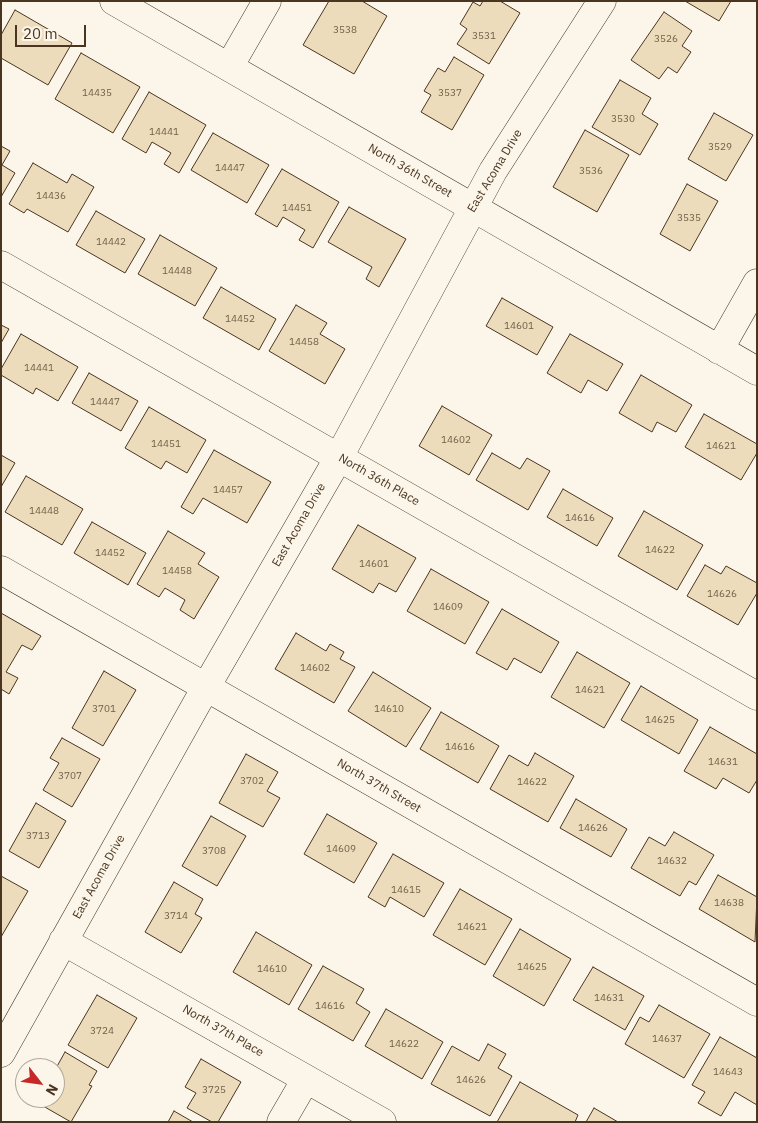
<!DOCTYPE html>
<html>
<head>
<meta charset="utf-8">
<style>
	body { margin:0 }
	#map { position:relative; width:758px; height:1123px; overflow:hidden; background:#fbf6e9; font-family:"IBM Plex Sans",sans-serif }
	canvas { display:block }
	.frame { position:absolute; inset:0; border:2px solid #4a3520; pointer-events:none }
	.north { position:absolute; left:15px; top:1058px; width:50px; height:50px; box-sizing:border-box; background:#fbf6e9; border:1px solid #b4a999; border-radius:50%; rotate:120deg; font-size:14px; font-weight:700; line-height:20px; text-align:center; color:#4a3520 }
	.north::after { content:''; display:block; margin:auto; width:18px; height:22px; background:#c62828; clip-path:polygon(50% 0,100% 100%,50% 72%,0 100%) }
	.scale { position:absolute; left:15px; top:25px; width:71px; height:22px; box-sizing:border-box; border:2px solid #4a3520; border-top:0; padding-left:6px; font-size:15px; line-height:18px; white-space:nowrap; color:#4a3520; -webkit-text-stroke:4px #fbf6e9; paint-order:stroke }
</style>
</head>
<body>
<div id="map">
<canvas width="758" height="1123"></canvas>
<div class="frame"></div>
<div class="north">N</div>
<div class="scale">20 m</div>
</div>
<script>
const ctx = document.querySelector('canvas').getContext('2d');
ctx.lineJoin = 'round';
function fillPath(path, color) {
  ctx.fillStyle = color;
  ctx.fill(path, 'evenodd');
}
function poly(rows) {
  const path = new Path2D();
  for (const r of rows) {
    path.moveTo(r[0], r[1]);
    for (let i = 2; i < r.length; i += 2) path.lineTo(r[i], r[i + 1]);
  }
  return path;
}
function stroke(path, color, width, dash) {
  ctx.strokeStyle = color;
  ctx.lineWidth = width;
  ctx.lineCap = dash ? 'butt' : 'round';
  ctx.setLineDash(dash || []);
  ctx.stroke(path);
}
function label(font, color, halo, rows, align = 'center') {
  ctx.font = font + ' "IBM Plex Sans",sans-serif';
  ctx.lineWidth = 4;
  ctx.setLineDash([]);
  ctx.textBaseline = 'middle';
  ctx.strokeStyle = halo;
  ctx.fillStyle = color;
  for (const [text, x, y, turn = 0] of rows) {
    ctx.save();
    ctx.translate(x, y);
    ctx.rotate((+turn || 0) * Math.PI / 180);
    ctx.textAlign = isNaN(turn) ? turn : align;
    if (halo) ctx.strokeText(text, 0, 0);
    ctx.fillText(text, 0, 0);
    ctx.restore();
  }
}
const building = poly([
	[329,1,362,1,387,16,354,74,303,45,329,1],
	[483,1,500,1,520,13,489,64,457,44,467,29,460,24,473,2,480,6,483,1],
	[685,1,731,1,719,21,685,1],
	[15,10,72,43,48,85,1,58,1,35,15,10],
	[664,12,692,31,682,46,691,52,677,73,668,67,659,79,631,60,664,12],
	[81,53,140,87,113,133,55,99,81,53],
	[454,57,484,75,452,130,421,112,431,95,424,91,438,68,445,72,454,57],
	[620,80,651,98,642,114,658,124,640,155,592,127,620,80],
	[149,92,206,125,179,173,164,164,171,153,152,142,146,153,122,139,149,92],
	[714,113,753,135,726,181,688,159,714,113],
	[585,130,629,155,597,212,553,187,585,130],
	[213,133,269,165,247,203,191,170,213,133],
	[1,146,10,151,2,165,15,173,1,197,1,146],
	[33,163,67,183,72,174,94,187,68,232,27,209,24,213,9,204,33,163],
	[282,169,339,202,313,248,299,240,305,230,283,217,277,227,255,214,282,169],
	[687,184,718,201,690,251,660,234,687,184],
	[349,207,406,239,379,287,366,279,372,267,328,242,349,207],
	[96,211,145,239,125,273,76,245,96,211],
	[160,235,217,268,195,306,138,274,160,235],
	[221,287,276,319,259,350,203,318,221,287],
	[502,298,553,327,537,355,486,326,502,298],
	[296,305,327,323,320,334,345,349,325,384,269,351,296,305],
	[1,325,9,329,1,343,1,325],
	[21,334,78,367,58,401,36,388,33,394,1,375,1,369,21,334],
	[570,334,623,364,607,391,588,380,581,393,547,373,570,334],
	[89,373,138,401,121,431,72,403,89,373],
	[641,375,692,405,676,432,657,422,652,432,619,413,641,375],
	[442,406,492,435,469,475,419,446,442,406],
	[149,407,206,440,187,473,166,461,161,469,125,448,149,407],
	[704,414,757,444,757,453,741,480,685,447,704,414],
	[214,450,271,482,247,523,203,498,193,514,181,507,214,450],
	[492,453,520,469,527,458,550,471,528,510,476,480,492,453],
	[1,455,15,463,1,487,1,455],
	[26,476,83,509,62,545,5,512,26,476],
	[563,489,613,518,597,546,547,517,563,489],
	[644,511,703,545,677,590,618,556,644,511],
	[92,522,146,553,128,585,74,553,92,522],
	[358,525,416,558,396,592,379,583,373,593,332,569,358,525],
	[168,531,205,553,198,564,219,577,194,619,180,610,185,600,165,588,159,597,137,584,168,531],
	[705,565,721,574,726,566,757,583,757,593,738,625,687,596,705,565],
	[431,569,489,602,465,644,407,611,431,569],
	[502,609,559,642,541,673,514,658,507,670,476,653,502,609],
	[1,613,41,636,32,650,22,645,6,672,18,678,9,694,1,689,1,613],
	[296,633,326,651,330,644,344,652,340,659,355,667,334,703,275,669,296,633],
	[577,652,630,683,604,728,551,697,577,652],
	[104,671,136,690,103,746,72,728,104,671],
	[373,672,431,708,406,747,348,711,373,672],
	[641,686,698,720,679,754,621,720,641,686],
	[441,712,499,746,478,783,420,749,441,712],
	[710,727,757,754,757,780,749,793,723,778,716,789,684,771,710,727],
	[62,738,100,759,72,807,43,790,59,763,50,758,62,738],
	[535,753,574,776,548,822,490,789,509,755,528,766,535,753],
	[246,754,278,772,267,791,280,798,263,827,219,803,246,754],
	[576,799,627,829,611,857,560,828,576,799],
	[36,803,66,821,39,868,9,851,36,803],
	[327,814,377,843,354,883,304,854,327,814],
	[211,816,246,836,217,886,182,866,211,816],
	[674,832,714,855,696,885,689,881,680,896,631,868,649,837,665,846,674,832],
	[393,854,444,883,424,917,390,897,385,907,368,897,393,854],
	[718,875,757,897,755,942,699,909,718,875],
	[1,876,28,891,1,937,1,876],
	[174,882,203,899,195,914,202,918,181,953,145,932,174,882],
	[460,889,512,919,485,965,433,935,460,889],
	[520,929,571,959,544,1006,493,976,520,929],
	[256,932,312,965,289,1005,233,972,256,932],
	[323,966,364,989,356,1003,370,1012,353,1041,298,1009,323,966],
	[593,967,644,996,625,1030,573,1000,593,967],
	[97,995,137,1018,108,1068,68,1045,97,995],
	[659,1005,710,1034,684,1078,625,1044,640,1017,649,1022,659,1005],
	[386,1009,443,1042,422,1079,365,1046,386,1009],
	[720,1037,757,1058,757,1105,735,1092,721,1116,698,1103,705,1092,692,1085,720,1037],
	[488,1044,506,1054,498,1068,512,1076,490,1116,431,1084,452,1046,479,1061,488,1044],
	[65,1052,97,1071,89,1085,92,1086,71,1122,36,1102,39,1098,55,1098,55,1070,65,1052],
	[201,1059,241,1082,218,1122,212,1122,187,1108,196,1093,185,1087,201,1059],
	[520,1082,578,1115,575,1122,497,1122,520,1082],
	[594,1108,618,1122,586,1122,594,1108],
	[174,1111,193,1122,168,1122,174,1111]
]);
const minor = poly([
	[114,1,757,371],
	[229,67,267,1],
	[1,265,757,696],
	[719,350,757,283],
	[1,570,757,1002],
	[63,941,382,1122],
	[1,1053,206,687,339,457,493,171,602,1],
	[281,1122,306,1079]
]);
const numberNames = [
	["3538",345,30],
	["3531",484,36],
	["3526",666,39],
	["14435",97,93],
	["3537",450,93],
	["3530",623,119],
	["14441",164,132],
	["3529",720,147],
	["14447",230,168],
	["3536",591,171],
	["14436",51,196],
	["14451",297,208],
	["3535",689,218],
	["14442",111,242],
	["14448",177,271],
	["14452",240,319],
	["14601",519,326],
	["14458",304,342],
	["14441",39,368],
	["14447",105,402],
	["14602",456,440],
	["14451",166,444],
	["14621",721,446],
	["14457",228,490],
	["14448",44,511],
	["14616",580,518],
	["14622",660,550],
	["14452",110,553],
	["14601",374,564],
	["14458",177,571],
	["14626",722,594],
	["14609",448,607],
	["14602",315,668],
	["14621",590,690],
	["3701",104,709],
	["14610",389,709],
	["14625",660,720],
	["14616",460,747],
	["14631",723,762],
	["3707",70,776],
	["3702",252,781],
	["14622",532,782],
	["14626",593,828],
	["3713",38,836],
	["14609",341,849],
	["3708",214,851],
	["14632",672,861],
	["14615",406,890],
	["14638",729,903],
	["3714",176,916],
	["14621",472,927],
	["14625",532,967],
	["14610",272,969],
	["14631",609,998],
	["14616",330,1006],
	["3724",102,1031],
	["14637",667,1039],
	["14622",404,1044],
	["14643",728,1072],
	["14626",471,1080],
	["3725",214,1090]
];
const streetNames = [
	["North 36th Street",410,171,30],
	["East Acoma Drive",495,171,-59],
	["North 36th Place",379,480,30],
	["East Acoma Drive",299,525,-60],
	["North 37th Street",379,786,30],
	["East Acoma Drive",99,877,-61],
	["North 37th Place",223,1031,30]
];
fillPath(building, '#ecdcbc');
stroke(building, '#4a3520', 1);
stroke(minor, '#4a3520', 29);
stroke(minor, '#fbf6e9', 28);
label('10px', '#725f47', null, numberNames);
label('12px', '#4a3520', '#fbf6e9', streetNames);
</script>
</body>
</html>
